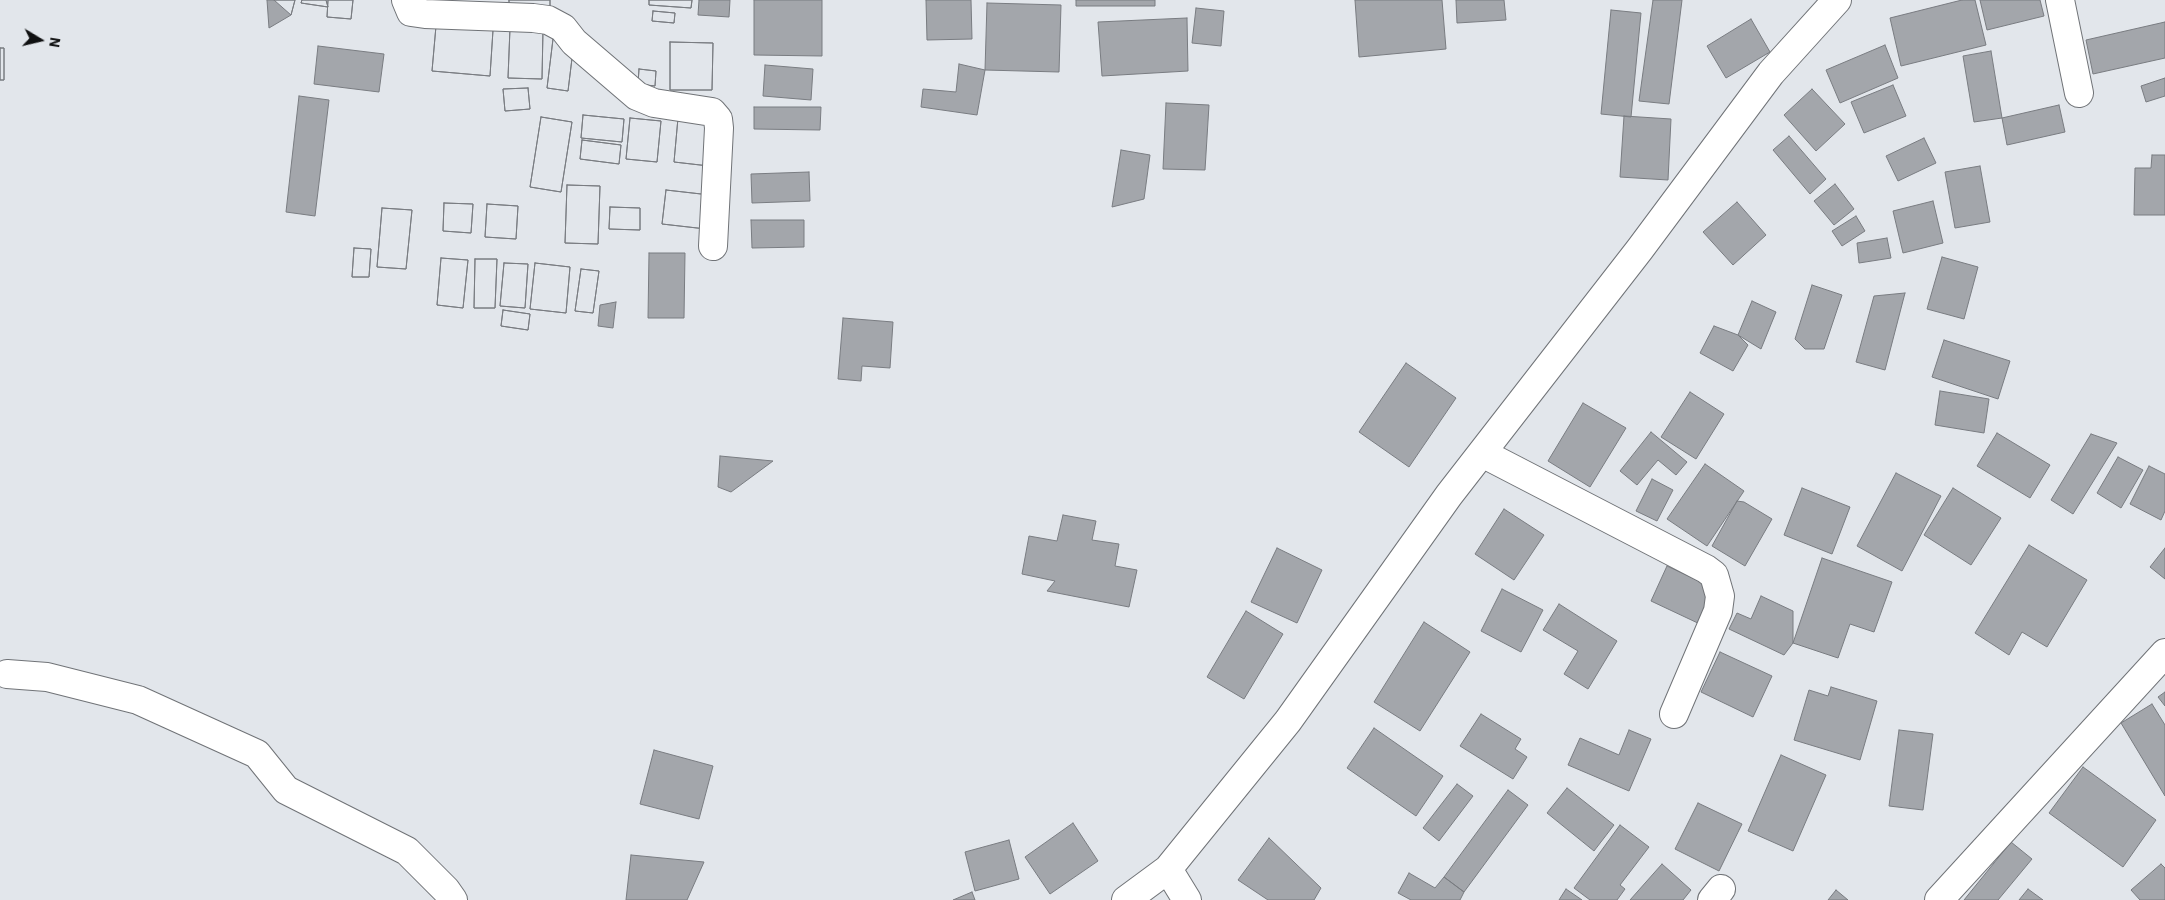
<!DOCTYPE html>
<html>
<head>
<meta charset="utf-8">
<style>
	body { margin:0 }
	#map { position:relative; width:2165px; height:900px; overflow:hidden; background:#e2e6eb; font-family:"IBM Plex Sans",sans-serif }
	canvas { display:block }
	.north { position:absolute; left:15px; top:15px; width:50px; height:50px; -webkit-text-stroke:4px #e2e6eb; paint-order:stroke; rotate:99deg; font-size:14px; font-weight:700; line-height:20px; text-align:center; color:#101112 }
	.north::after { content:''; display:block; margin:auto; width:18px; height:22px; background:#101112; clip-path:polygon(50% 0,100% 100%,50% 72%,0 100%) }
</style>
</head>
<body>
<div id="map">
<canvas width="2165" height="900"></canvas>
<div class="north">N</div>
</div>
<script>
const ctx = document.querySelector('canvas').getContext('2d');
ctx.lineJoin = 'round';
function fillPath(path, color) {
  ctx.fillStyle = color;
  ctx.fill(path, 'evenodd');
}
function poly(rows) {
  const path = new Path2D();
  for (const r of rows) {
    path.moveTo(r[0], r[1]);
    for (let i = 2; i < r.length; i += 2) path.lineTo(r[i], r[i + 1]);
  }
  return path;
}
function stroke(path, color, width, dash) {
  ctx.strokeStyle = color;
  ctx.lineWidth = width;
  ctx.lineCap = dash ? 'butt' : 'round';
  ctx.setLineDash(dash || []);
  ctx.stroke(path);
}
const building = poly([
	[267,0,295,0,291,15,269,28,267,0],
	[274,0,295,0,291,15,274,0],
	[302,0,326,0,328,7,301,3,302,0],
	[302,0,326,0,328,7,301,3,302,0],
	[328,0,353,0,351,19,327,17,328,0],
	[328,0,353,0,351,19,327,17,328,0],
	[509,0,550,0,550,9,509,11,509,0],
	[509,0,550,0,550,9,509,11,509,0],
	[649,0,692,0,691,8,649,5,649,0],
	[649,0,692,0,691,8,649,5,649,0],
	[699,0,730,0,729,17,698,15,699,0],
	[754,0,822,0,822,56,754,55,754,0],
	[926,0,971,0,972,39,927,40,926,0],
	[1076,0,1155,0,1155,6,1076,6,1076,0],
	[1355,0,1442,0,1446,49,1359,57,1355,0],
	[1456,0,1504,0,1506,20,1457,23,1456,0],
	[1653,0,1682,0,1669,104,1639,101,1653,0],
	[1962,0,1975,0,1986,45,1901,66,1890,18,1962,0],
	[1980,0,2040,0,2044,16,1987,30,1980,0],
	[987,3,1061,5,1059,72,985,70,987,3],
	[1196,8,1224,11,1221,46,1192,43,1196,8],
	[1611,10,1641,13,1631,117,1601,114,1611,10],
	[653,11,675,13,674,23,652,21,653,11],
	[653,11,675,13,674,23,652,21,653,11],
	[1187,18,1188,71,1102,76,1098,22,1187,18],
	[1751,19,1770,52,1726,78,1707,46,1751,19],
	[2165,22,2165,58,2093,74,2086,40,2165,22],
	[436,26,493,30,490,76,432,71,436,26],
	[436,26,493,30,490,76,432,71,436,26],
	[510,28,543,29,542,79,508,78,510,28],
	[510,28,543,29,542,79,508,78,510,28],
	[553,39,574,42,568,91,547,88,553,39],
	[553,39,574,42,568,91,547,88,553,39],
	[670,42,713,43,712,90,670,90,670,42],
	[670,42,713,43,712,90,670,90,670,42],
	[1885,45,1898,78,1840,103,1826,70,1885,45],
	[318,46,384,54,379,92,314,84,318,46],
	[0,48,4,48,4,80,0,80,0,48],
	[0,48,4,48,4,80,0,80,0,48],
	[1991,51,2002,118,1974,122,1963,56,1991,51],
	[959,64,985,70,977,115,921,107,923,89,956,92,959,64],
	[765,65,813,69,811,100,763,96,765,65],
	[639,69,656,71,655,86,638,84,639,69],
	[639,69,656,71,655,86,638,84,639,69],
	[2165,78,2165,96,2146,102,2141,86,2165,78],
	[1893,85,1906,116,1864,133,1851,102,1893,85],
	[528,88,530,109,505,111,503,89,528,88],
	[528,88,530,109,505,111,503,89,528,88],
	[1812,89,1845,124,1816,151,1784,115,1812,89],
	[299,96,329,100,315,216,286,212,299,96],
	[1166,103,1209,105,1205,170,1163,169,1166,103],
	[2059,105,2065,132,2007,145,2002,118,2059,105],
	[754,107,821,107,820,130,754,129,754,107],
	[583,115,624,119,622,142,581,138,583,115],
	[583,115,624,119,622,142,581,138,583,115],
	[1624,116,1671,119,1668,180,1620,177,1624,116],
	[541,117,572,122,561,192,530,187,541,117],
	[541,117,572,122,561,192,530,187,541,117],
	[630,118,661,121,657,162,626,159,630,118],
	[630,118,661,121,657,162,626,159,630,118],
	[678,118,713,122,709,166,674,162,678,118],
	[678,118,713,122,709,166,674,162,678,118],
	[1789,136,1826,179,1810,194,1773,150,1789,136],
	[1924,138,1936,163,1898,181,1886,156,1924,138],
	[582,140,621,145,619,164,580,159,582,140],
	[582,140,621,145,619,164,580,159,582,140],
	[1121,150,1150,155,1144,199,1112,207,1121,150],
	[2152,155,2165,155,2165,215,2134,215,2135,168,2151,168,2152,155],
	[1980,166,1990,222,1955,228,1945,172,1980,166],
	[809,172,810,201,752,203,751,174,809,172],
	[1835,184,1854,209,1834,225,1814,201,1835,184],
	[567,185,600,186,598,244,565,243,567,185],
	[567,185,600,186,598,244,565,243,567,185],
	[666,190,710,195,706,229,662,224,666,190],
	[666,190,710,195,706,229,662,224,666,190],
	[1933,201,1943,243,1903,253,1893,211,1933,201],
	[1737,202,1766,235,1733,265,1703,232,1737,202],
	[444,203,473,204,471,233,443,231,444,203],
	[444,203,473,204,471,233,443,231,444,203],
	[487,204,518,206,516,239,485,237,487,204],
	[487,204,518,206,516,239,485,237,487,204],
	[610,207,640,208,640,230,609,229,610,207],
	[610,207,640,208,640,230,609,229,610,207],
	[382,208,412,210,406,269,377,267,382,208],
	[382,208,412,210,406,269,377,267,382,208],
	[1856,216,1865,231,1842,246,1832,231,1856,216],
	[751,220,804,220,804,247,752,248,751,220],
	[1887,238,1891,258,1859,263,1857,243,1887,238],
	[354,248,371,249,369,277,352,277,354,248],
	[354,248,371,249,369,277,352,277,354,248],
	[649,253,685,253,684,318,648,318,649,253],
	[1942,257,1978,267,1964,319,1927,309,1942,257],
	[441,258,468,260,463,308,437,305,441,258],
	[441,258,468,260,463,308,437,305,441,258],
	[475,259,497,259,495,308,474,308,475,259],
	[475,259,497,259,495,308,474,308,475,259],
	[504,263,528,264,525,308,500,306,504,263],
	[504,263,528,264,525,308,500,306,504,263],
	[535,263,570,267,566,313,530,309,535,263],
	[535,263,570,267,566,313,530,309,535,263],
	[581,269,599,271,593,313,575,311,581,269],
	[581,269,599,271,593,313,575,311,581,269],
	[1812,285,1842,295,1824,349,1805,349,1795,339,1812,285],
	[1905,293,1885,370,1856,362,1874,296,1905,293],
	[1752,301,1776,312,1761,349,1738,335,1752,301],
	[616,302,613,328,598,326,600,305,616,302],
	[503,310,530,314,528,330,501,326,503,310],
	[503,310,530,314,528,330,501,326,503,310],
	[843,318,893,322,890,368,862,366,861,381,838,379,843,318],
	[1714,326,1738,335,1748,345,1733,371,1700,353,1714,326],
	[1944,340,2010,361,1998,399,1932,377,1944,340],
	[1406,363,1456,398,1409,467,1359,432,1406,363],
	[1940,391,1989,399,1984,433,1935,425,1940,391],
	[1690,392,1724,414,1696,459,1661,437,1690,392],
	[1583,403,1626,428,1590,487,1548,461,1583,403],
	[1651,432,1687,462,1676,475,1658,460,1637,485,1620,471,1651,432],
	[1997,433,2050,465,2030,498,1977,466,1997,433],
	[2091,434,2117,443,2073,514,2051,500,2091,434],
	[720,456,773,461,731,492,718,487,720,456],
	[2118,457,2143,470,2121,508,2097,493,2118,457],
	[1705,464,1744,491,1707,546,1667,519,1705,464],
	[2149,466,2165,474,2165,511,2161,520,2130,504,2149,466],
	[1896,473,1941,496,1902,571,1857,546,1896,473],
	[1652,479,1673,490,1657,521,1636,511,1652,479],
	[1802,488,1850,507,1832,554,1784,535,1802,488],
	[1953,488,2001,518,1971,565,1924,535,1953,488],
	[1737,501,1744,502,1772,519,1745,566,1712,546,1737,501],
	[1504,509,1544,535,1514,580,1475,554,1504,509],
	[1063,515,1096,521,1092,540,1119,544,1115,566,1137,570,1129,607,1047,591,1055,581,1022,574,1029,536,1057,541,1063,515],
	[2029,545,2087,580,2047,647,2022,632,2009,655,1975,633,2029,545],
	[1277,548,1322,570,1297,623,1251,602,1277,548],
	[2165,548,2165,579,2150,567,2165,548],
	[1822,558,1892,582,1874,632,1850,624,1838,658,1793,643,1822,558],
	[1667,566,1718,590,1702,625,1651,601,1667,566],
	[1502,589,1543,610,1521,652,1481,631,1502,589],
	[1761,596,1793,611,1793,643,1784,655,1729,629,1737,613,1751,619,1761,596],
	[1559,604,1617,641,1588,689,1564,674,1578,651,1543,630,1559,604],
	[1246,611,1283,634,1244,699,1207,677,1246,611],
	[1424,622,1470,652,1420,731,1374,702,1424,622],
	[1720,652,1772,676,1753,717,1701,692,1720,652],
	[1831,687,1877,701,1860,760,1794,740,1809,690,1828,696,1831,687],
	[2165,692,2165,706,2158,697,2165,692],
	[2152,704,2165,725,2165,796,2121,723,2152,704],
	[1481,714,1521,739,1515,749,1527,757,1513,779,1460,746,1481,714],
	[1374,728,1443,776,1416,816,1347,768,1374,728],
	[1629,730,1651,739,1629,791,1568,765,1580,738,1619,755,1629,730],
	[1899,730,1933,734,1923,810,1889,806,1899,730],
	[654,750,713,766,699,819,640,804,654,750],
	[1781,755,1826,775,1793,851,1748,831,1781,755],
	[2083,767,2156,820,2123,867,2049,813,2083,767],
	[1457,784,1473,796,1439,841,1423,828,1457,784],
	[1567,788,1614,825,1594,851,1547,813,1567,788],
	[1508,790,1528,805,1464,892,1444,877,1508,790],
	[1698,803,1742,824,1719,871,1675,849,1698,803],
	[1073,823,1098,861,1050,894,1025,857,1073,823],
	[1620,825,1649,847,1620,885,1625,889,1617,900,1590,900,1574,888,1620,825],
	[1269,838,1321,888,1314,900,1268,900,1238,880,1269,838],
	[1009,840,1019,879,975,891,965,852,1009,840],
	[2011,842,2032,859,1998,900,1964,900,2011,842],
	[631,855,704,862,687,900,626,900,631,855],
	[1662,864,1691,890,1683,900,1630,900,1662,864],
	[2161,864,2165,868,2165,900,2140,900,2131,890,2161,864],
	[1409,873,1435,888,1444,877,1464,892,1460,900,1411,900,1398,893,1409,873],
	[1566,889,1582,900,1559,900,1566,889],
	[2028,889,2043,900,2019,900,2028,889],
	[1836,890,1848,900,1828,900,1836,890],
	[972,892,975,900,953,900,972,892]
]);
const street = poly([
	[406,0,411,12,425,14,533,18,548,20,563,28,574,42,637,96,654,103,712,112,718,119,719,128,713,246],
	[2060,0,2079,93],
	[1482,453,1706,569,1714,575,1720,596,1718,611,1674,714],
	[7,674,47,677,138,700,257,754,286,790,407,851,446,890,453,900],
	[1168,869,1187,900],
	[1126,900,1168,869,1288,721,1449,495,1640,249,1771,73,1837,0],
	[1712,900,1721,889],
	[1939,900,2165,653]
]);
fillPath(building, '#a3a6ab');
stroke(building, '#797c81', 1);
stroke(street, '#707377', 30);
stroke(street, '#fff', 28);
</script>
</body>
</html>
